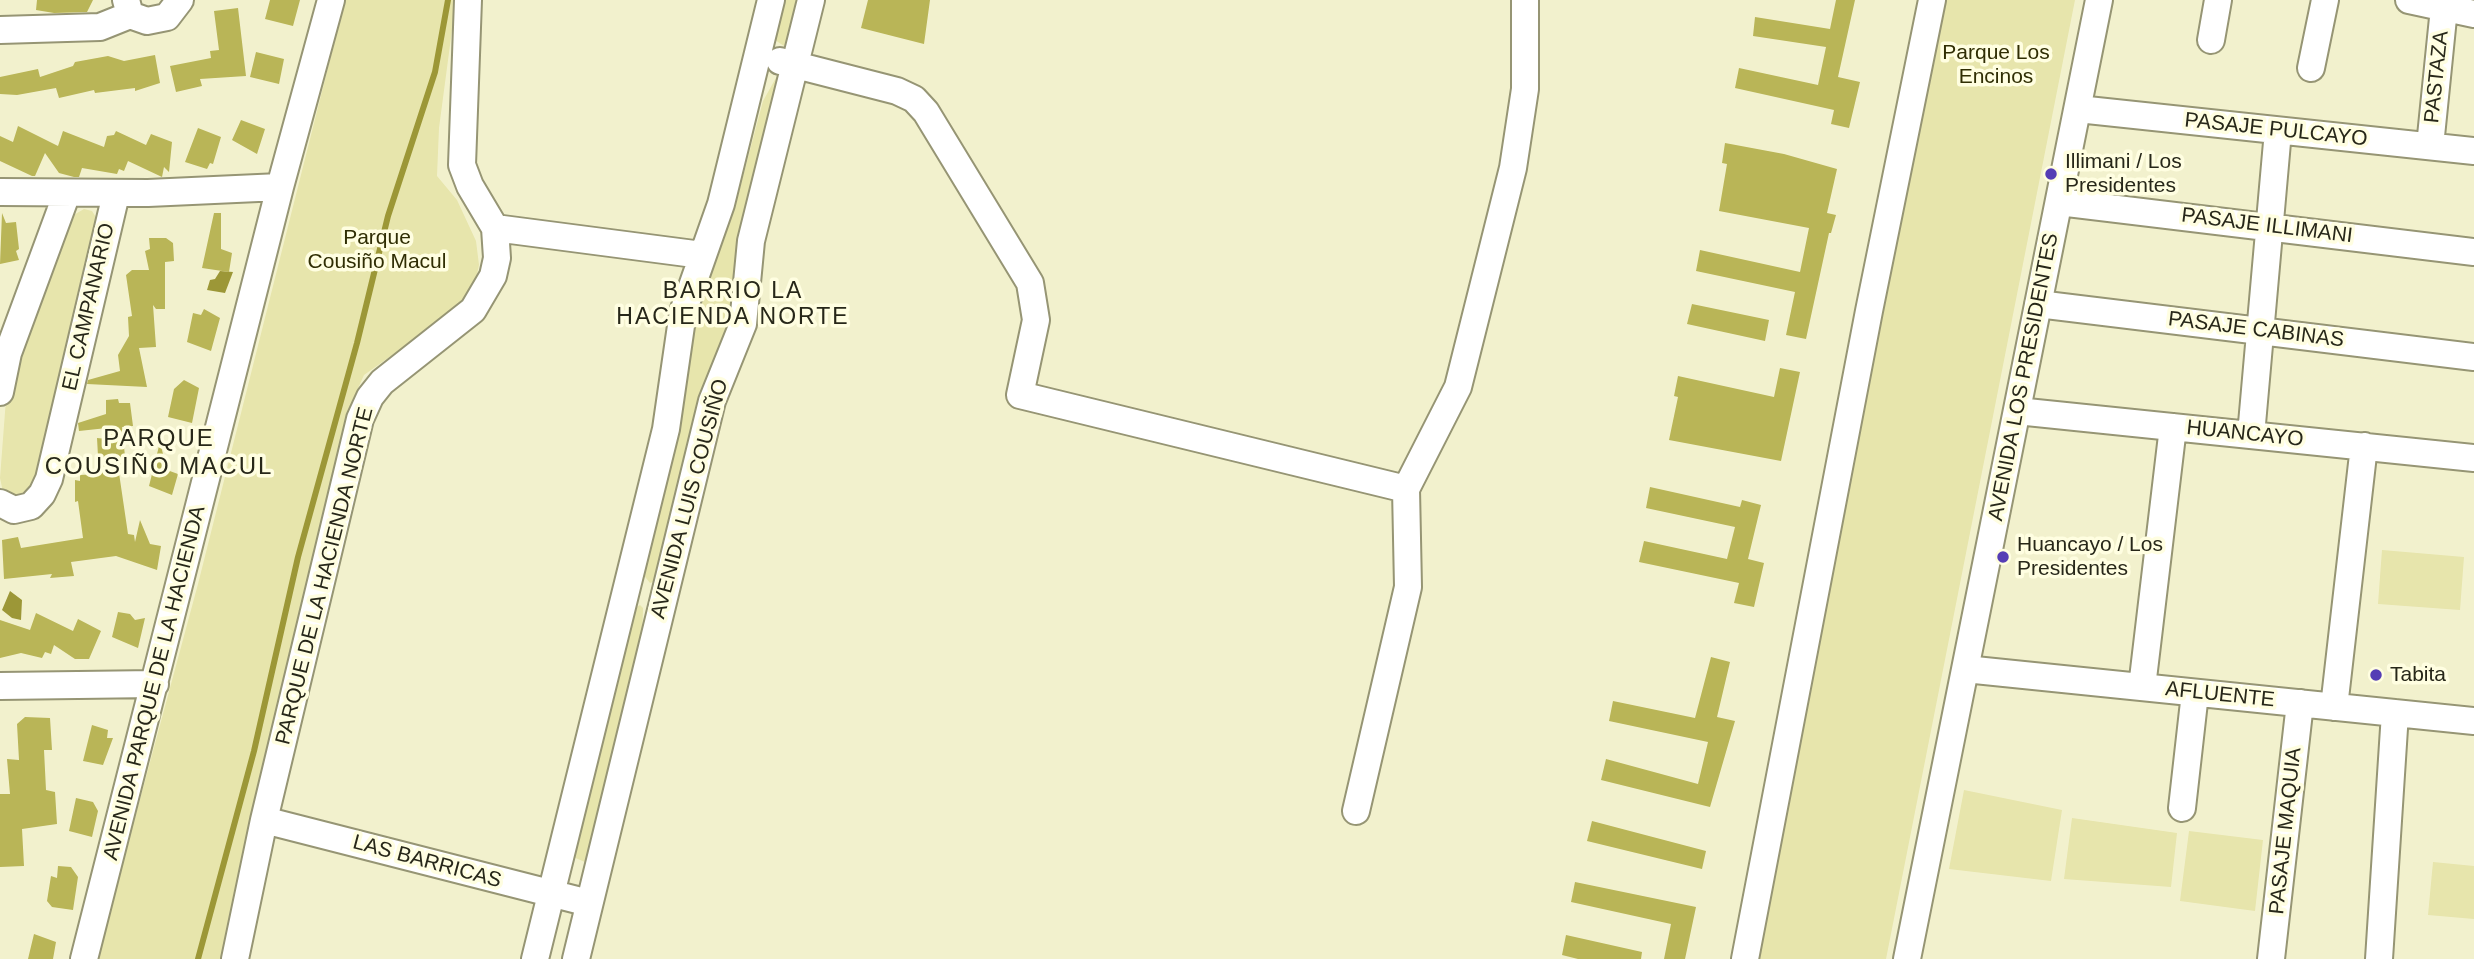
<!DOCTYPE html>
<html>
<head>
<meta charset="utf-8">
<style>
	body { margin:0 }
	canvas { display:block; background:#f2f1cd }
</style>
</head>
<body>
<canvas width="2474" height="959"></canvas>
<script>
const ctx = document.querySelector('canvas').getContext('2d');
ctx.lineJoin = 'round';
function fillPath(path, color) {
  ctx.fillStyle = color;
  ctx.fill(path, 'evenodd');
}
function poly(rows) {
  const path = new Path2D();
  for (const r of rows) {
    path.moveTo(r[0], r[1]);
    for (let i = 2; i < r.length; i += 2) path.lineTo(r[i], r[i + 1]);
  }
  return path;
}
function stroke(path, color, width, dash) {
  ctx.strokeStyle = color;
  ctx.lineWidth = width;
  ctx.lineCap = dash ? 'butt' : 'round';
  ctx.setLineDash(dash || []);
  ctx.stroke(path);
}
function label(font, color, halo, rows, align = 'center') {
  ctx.font = font + ' Helvetica,sans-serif';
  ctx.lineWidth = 7;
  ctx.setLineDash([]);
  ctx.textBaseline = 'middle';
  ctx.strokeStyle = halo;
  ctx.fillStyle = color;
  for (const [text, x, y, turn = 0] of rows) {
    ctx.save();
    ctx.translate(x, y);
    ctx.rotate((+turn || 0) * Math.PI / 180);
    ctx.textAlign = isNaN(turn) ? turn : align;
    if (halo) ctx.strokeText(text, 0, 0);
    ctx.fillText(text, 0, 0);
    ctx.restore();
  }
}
const green = poly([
	[345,0,456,0,439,128,437,176,457,200,476,241,479,265,476,279,466,299,450,314,364,375,351,404,263,771,224,959,97,959,198,584],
	[781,0,803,0,788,44,784,46,772,38],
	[1943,0,2075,0,1886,959,1756,959],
	[784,73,735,322,656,581,650,583,642,573,699,298,736,203,763,101,777,76],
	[84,209,92,211,97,219,42,479,19,500,3,492,0,478,7,386,72,216],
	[2382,550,2464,557,2460,610,2378,604],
	[640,605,643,608,642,645,585,862,566,854,632,610],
	[1964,790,2062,810,2051,881,1949,869],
	[2072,818,2177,833,2171,887,2064,879],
	[2189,831,2263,840,2255,911,2180,901],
	[2433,862,2474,866,2474,919,2428,915]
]);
const water = poly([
	[220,271,233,272,225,293,207,290,210,280,215,279],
	[10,591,22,600,21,620,12,618,2,610]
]);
const stream = poly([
	[198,959,254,751,298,557,357,343,388,216,435,72,448,0]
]);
const building = poly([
	[37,0,93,0,87,12,54,13,36,10],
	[270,0,300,0,293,26,265,19],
	[868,0,930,0,924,44,861,28],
	[1836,0,1855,0,1838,77,1860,82,1849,128,1831,124,1834,110,1735,88,1739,68,1818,85,1826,47,1753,36,1755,17,1830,29],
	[238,8,246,76,200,79,202,86,176,92,170,66,211,58,210,51,219,50,214,11],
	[256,52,284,59,279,84,250,77],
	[155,55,160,83,135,91,135,88,95,93,94,90,59,98,56,88,17,95,0,94,0,77,38,69,40,77,73,66,75,62,108,56,124,61],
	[241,120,265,129,257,154,232,140],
	[18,126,58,146,63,131,104,147,107,136,114,135,116,131,146,145,151,134,172,142,169,172,164,167,162,177,128,161,124,171,119,169,117,174,82,168,79,177,74,177,59,173,45,153,35,176,32,176,0,161,0,136,13,142],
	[198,128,221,137,213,164,210,163,207,169,185,162],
	[1725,143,1784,154,1837,169,1827,213,1836,215,1831,233,1829,233,1806,339,1786,335,1795,292,1696,271,1700,250,1800,272,1809,228,1719,211,1727,164,1722,163],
	[2,213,6,223,16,222,19,249,16,251,19,260,0,264],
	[214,213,221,213,221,249,232,253,229,272,202,268],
	[149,238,166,238,173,243,174,261,165,262,165,309,156,309,153,305,156,347,139,348,147,387,87,384,88,380,120,371,118,355,129,336,128,317,132,316,126,275,132,270,149,270,145,251,150,249],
	[1692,304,1769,320,1765,341,1687,324],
	[204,309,220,318,211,351,187,342,193,313,201,315],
	[1780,368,1800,372,1781,461,1669,440,1678,397,1674,396,1678,376,1774,397],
	[184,380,199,388,192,423,168,417,174,389],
	[118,399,119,403,130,403,133,426,122,427,127,476,119,473,128,534,134,535,135,542,140,520,150,544,161,546,157,570,116,556,71,562,74,576,50,578,52,574,4,579,2,540,18,537,21,548,83,538,78,501,75,502,75,480,80,481,80,475,99,474,97,438,107,439,107,428,79,431,78,423,106,414,106,400],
	[160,442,167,470,178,474,172,495,149,486],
	[1650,487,1740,507,1742,500,1761,505,1748,559,1764,563,1754,607,1734,603,1739,583,1639,562,1644,541,1727,559,1735,527,1646,508],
	[118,612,130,614,135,620,145,618,138,648,112,637],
	[36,613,73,631,78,619,101,631,89,659,75,659,54,645,51,654,45,652,42,658,21,653,0,658,0,620,30,630],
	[1711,657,1730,662,1717,717,1735,721,1710,807,1601,780,1606,759,1698,784,1708,742,1609,721,1613,701,1695,718],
	[25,717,50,718,52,750,44,750,46,790,55,792,57,824,22,829,24,866,0,867,0,794,10,794,7,759,19,760,17,724],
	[92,725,108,730,107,738,113,738,103,765,83,761],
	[76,798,93,802,98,811,92,837,69,831],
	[1592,821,1706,851,1702,869,1587,841],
	[58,866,71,867,78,877,73,910,52,907,47,901,51,876,57,878],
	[1575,882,1696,907,1685,959,1664,959,1671,924,1571,902],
	[34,934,56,942,53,959,28,959],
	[1566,935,1642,952,1641,959,1578,959,1562,955]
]);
const minor = poly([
	[126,0,130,15,147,21,167,17,180,0],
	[2409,0,2474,14],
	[0,30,100,27,130,15],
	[2211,40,2218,0],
	[780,61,897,91,914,99,926,112,1030,283,1036,320,1020,395,1406,489],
	[2311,68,2325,0],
	[2078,109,2474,151],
	[2430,146,2444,8],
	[0,192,148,193,280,187],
	[2059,202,2474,252],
	[495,228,702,255],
	[2038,304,2474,357],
	[0,392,8,353,67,193],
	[2017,411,2474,458],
	[2251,435,2278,131],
	[0,503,14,510,31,506,42,494,49,479,116,194],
	[1965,669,2474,721],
	[0,686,155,684],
	[2142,687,2173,427],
	[2334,707,2364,446],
	[2182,808,2195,693],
	[1356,811,1408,587,1406,489,1458,387,1513,168,1525,89,1525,0],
	[264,820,589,903],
	[84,959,280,187,331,0],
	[235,959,264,820,360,419,370,397,382,382,473,310,493,276,497,258,495,228,470,186,462,165,468,0],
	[535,959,666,429,683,312,721,204,771,0],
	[576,959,712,401,743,324,751,241,811,0],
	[1745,959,1869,311,1932,0],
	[1907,959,2099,0],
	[2271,959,2300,703],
	[2379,959,2395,713]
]);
const markers = [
	[2051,174,7,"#553db5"],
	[2003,557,7,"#553db5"],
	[2376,675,7,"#553db5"]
];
const parkNames = [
	["Parque Los",1996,53],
	["Encinos",1996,77],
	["Parque",377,238],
	["Cousiño Macul",377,262]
];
const streetNames = [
	["PASTAZA",2437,77,-84],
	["PASAJE PULCAYO",2276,130,6],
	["PASAJE ILLIMANI",2267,226,7],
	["EL CAMPANARIO",89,307,-77],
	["PASAJE CABINAS",2256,330,7],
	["AVENIDA LOS PRESIDENTES",2024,377,-79],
	["HUANCAYO",2245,434,6],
	["AVENIDA LUIS COUSIÑO",690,499,-75],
	["PARQUE DE LA HACIENDA NORTE",325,576,-76],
	["AVENIDA PARQUE DE LA HACIENDA",155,683,-76],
	["AFLUENTE",2220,695,6],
	["PASAJE MAQUIA",2286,831,-84],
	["LAS BARRICAS",427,862,15]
];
const poiNames = [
	["Illimani / Los",2065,162],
	["Presidentes",2065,186],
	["Huancayo / Los",2017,545],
	["Presidentes",2017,569],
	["Tabita",2390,675]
];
const neighbourhoodNames = [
	["BARRIO LA",733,292],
	["HACIENDA NORTE",733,318]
];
const quarterNames = [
	["PARQUE",159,439],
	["COUSIÑO MACUL",159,467]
];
fillPath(green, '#e7e5ac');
fillPath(water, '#9c9737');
stroke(stream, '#9c9737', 6);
fillPath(building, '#b9b557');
stroke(minor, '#969574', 30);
stroke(minor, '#fff', 26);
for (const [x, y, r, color] of markers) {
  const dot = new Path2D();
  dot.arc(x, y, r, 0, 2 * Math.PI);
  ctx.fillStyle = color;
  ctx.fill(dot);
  stroke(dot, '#fffee1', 2.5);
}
label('21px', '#302e04', '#fffee1', parkNames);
label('21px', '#272719', '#fffee1', streetNames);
label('21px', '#272719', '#fffee1', poiNames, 'left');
ctx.letterSpacing = '2px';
label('23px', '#272719', '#fffee1', neighbourhoodNames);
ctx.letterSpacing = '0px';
ctx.letterSpacing = '2px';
label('24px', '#272719', '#fffee1', quarterNames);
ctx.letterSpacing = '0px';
</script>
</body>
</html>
